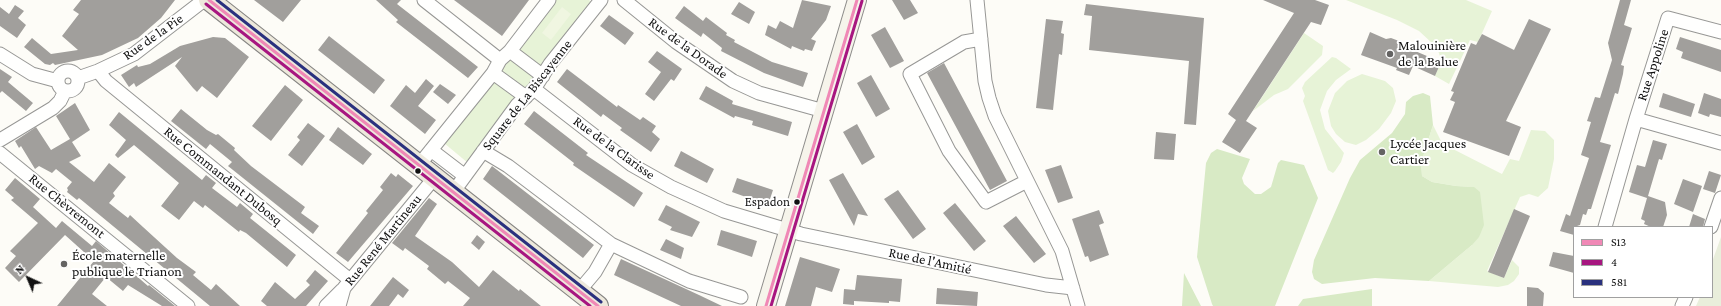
<!DOCTYPE html>
<html>
<head>
<meta charset="utf-8">
<style>
	body { margin:0 }
	#map { position:relative; width:1721px; height:306px; overflow:hidden; background:#fdfcf7; font-family:"Crimson Pro",serif }
	canvas { display:block }
	.legend { position:absolute; left:1573px; top:226px; width:140px; height:72px; box-sizing:border-box; background:#fff; border:1px solid #a0a0a0; margin:0; padding:5px 7px; list-style:none; font-size:12px; color:#111 }
	.legend li { display:flex; align-items:center; gap:8px; height:20px }
	.legend b { width:20px; border:1px solid #a0a0a0 }
	.north { position:absolute; left:8px; top:258px; width:40px; height:40px; -webkit-text-stroke:3px #fff; paint-order:stroke; rotate:316deg; font-size:11px; font-weight:700; line-height:16px; text-align:center; color:#111 }
	.north::after { content:''; display:block; margin:auto; width:14px; height:18px; background:#111; clip-path:polygon(50% 0,100% 100%,50% 72%,0 100%) }
</style>
</head>
<body>
<div id="map">
<canvas width="1721" height="306"></canvas>
<ul class="legend">
<li><b style="height:5px;background:#f088b6"></b>S13</li>
<li><b style="height:5px;background:#a71680"></b>4</li>
<li><b style="height:5px;background:#2a317e"></b>581</li>
</ul>
<div class="north">N</div>
</div>
<script>
const ctx = document.querySelector('canvas').getContext('2d');
ctx.lineJoin = 'round';
function fillPath(path, color) {
  ctx.fillStyle = color;
  ctx.fill(path, 'evenodd');
}
function poly(rows) {
  const path = new Path2D();
  for (const r of rows) {
    if (r.length === 3) {
      path.moveTo(r[0] + r[2], r[1]);
      path.arc(r[0], r[1], r[2], 0, 2 * Math.PI);
      continue;
    }
    path.moveTo(r[0], r[1]);
    for (let i = 2; i < r.length; i += 2) path.lineTo(r[i], r[i + 1]);
  }
  return path;
}
function stroke(path, color, width, dash) {
  ctx.strokeStyle = color;
  ctx.lineWidth = width;
  ctx.lineCap = dash ? 'butt' : 'round';
  ctx.setLineDash(dash || []);
  ctx.stroke(path);
}
function label(font, color, halo, rows, align = 'center') {
  ctx.font = font + ' "Crimson Pro",serif';
  ctx.lineWidth = 4;
  ctx.setLineDash([]);
  ctx.textBaseline = 'middle';
  ctx.strokeStyle = halo;
  ctx.fillStyle = color;
  for (const [text, x, y, turn = 0] of rows) {
    ctx.save();
    ctx.translate(x, y);
    ctx.rotate((+turn || 0) * Math.PI / 180);
    ctx.textAlign = isNaN(turn) ? turn : align;
    if (halo) ctx.strokeText(text, 0, 0);
    ctx.fillText(text, 0, 0);
    ctx.restore();
  }
}
const green = poly([
	[555,0,589,0,594,4,542,69,516,49],
	[1346,0,1466,0,1492,11,1478,42,1470,40,1449,84,1435,76,1441,62,1439,53,1432,43,1419,31,1397,20],
	[1304,33,1323,46,1322,55,1288,89,1274,95,1253,111],
	[510,57,536,76,528,90,505,77,500,69],
	[1332,57,1336,58,1351,69,1336,80,1327,91,1320,110,1325,129,1344,153,1341,162,1335,171,1333,173,1328,170,1303,101,1305,96,1302,88,1305,82],
	[1362,74,1385,81,1393,88,1396,101,1391,113,1379,129,1366,140,1356,145,1345,142,1336,134,1331,126,1328,111,1335,93,1347,81],
	[494,80,517,99,468,163,444,143],
	[1433,125,1441,141,1447,146,1502,174,1510,159,1519,161,1531,130,1545,131,1554,140,1554,159,1548,188,1538,197,1529,194,1520,197,1487,271,1504,278,1512,260,1519,267,1519,274,1514,281,1508,285,1498,287,1429,281,1472,245,1473,187,1456,186,1432,182,1422,176,1421,163]
]);
const forest = poly([
	[1423,93,1430,96,1433,125,1421,163,1422,176,1432,182,1456,186,1474,187,1480,192,1484,225,1479,237,1472,245,1429,281,1375,278,1322,284,1314,279,1312,272,1314,260,1350,178,1360,160,1392,133,1405,114,1406,102,1413,96],
	[1217,149,1250,159,1242,178,1244,184,1255,194,1261,194,1271,187,1278,163,1281,160,1304,165,1318,198,1275,306,1213,306,1212,304,1197,257,1206,163,1211,153],
	[1184,273,1201,306,1182,306],
	[1372,289,1372,306,1298,306,1303,299]
]);
const cemetery = poly([
	[1721,237,1721,306,1696,306,1700,297,1712,297,1712,262]
]);
const pitch = poly([
	[562,7,571,14,551,40,542,33]
]);
const building = poly([
	[81,0,175,0,161,18,138,38,102,55,55,65,53,63,50,65,45,64,24,47,32,38,51,54,78,50,62,36,79,14,73,10],
	[254,0,301,0,283,22],
	[376,0,401,0,397,4,478,67,468,78,396,22,398,20],
	[454,0,529,0,502,36],
	[802,0,831,6,826,20,811,39,816,41,812,51,805,49,804,51,792,46,791,49,765,35,768,25,776,29,780,21,793,28],
	[892,0,910,0,918,13,904,20],
	[1263,0,1315,0,1329,5,1321,25,1311,22,1246,121,1257,128,1240,153,1222,142,1236,120,1228,114,1294,13],
	[1620,0,1631,0,1624,25,1632,28,1621,65,1624,66,1623,74,1618,94,1615,93,1600,142,1611,145,1591,209,1588,209,1586,215,1583,214,1580,225,1574,227,1574,235,1560,231,1566,214,1570,216,1589,158,1581,155,1591,122,1587,121,1595,97,1600,98,1612,60,1608,43],
	[739,2,755,12,749,24,731,14],
	[1086,4,1204,18,1196,125,1184,124,1189,61,1089,50,1092,16,1084,15],
	[15,5,24,11,18,18,26,25,17,38,0,26,0,7,9,14],
	[684,6,703,21,706,17,727,33,726,35,735,40,734,42,772,62,808,73,803,87,764,73,721,51,722,48,703,33,701,37,675,18],
	[609,15,634,33,625,45,600,26],
	[1046,19,1063,21,1061,33,1064,34,1062,55,1059,54,1053,110,1036,108],
	[1529,19,1551,29,1506,121,1521,127,1509,156,1443,132,1455,102,1450,100,1454,92,1451,91,1471,43,1476,45,1482,34,1514,50],
	[885,27,904,61,890,68,871,35],
	[1370,32,1386,39,1391,38,1399,41,1401,45,1441,62,1435,76,1413,66,1409,75,1396,70,1397,68,1361,55],
	[329,36,385,80,374,94,318,50],
	[213,37,225,38,249,57,217,98,202,86,197,92,193,88,175,66,182,57,136,87,134,83,129,87,121,75,137,65,138,67,150,64,180,46],
	[1680,37,1721,50,1721,72,1681,58,1683,52,1676,49],
	[657,51,682,69,674,81,671,79,654,101,645,94,661,72,648,62],
	[944,63,1007,181,990,190,927,73],
	[0,69,12,77,8,82,33,103,26,111,2,91,0,93],
	[567,69,617,107,618,105,640,120,643,117,656,126,652,132,660,139,651,152,620,130,622,128,603,114,601,117,557,82],
	[871,75,890,109,876,117,857,83],
	[426,79,434,86,418,106,436,120,425,134,390,106,406,85,415,93],
	[440,84,456,95,448,104,433,92],
	[285,85,303,100,271,141,252,126],
	[706,86,733,101,732,104,792,122,788,136,752,125,753,121,735,116,734,118,699,99],
	[1663,93,1695,104,1691,117,1659,107],
	[1704,93,1721,99,1721,117,1710,114,1709,117,1698,113],
	[75,103,90,130,72,142,81,156,69,162,94,182,109,163,126,177,113,193,115,196,109,203,128,218,130,215,143,227,177,258,196,272,193,275,211,290,216,284,240,306,210,306,79,198,77,200,67,192,68,190,67,188,72,182,56,169,52,173,39,166,35,169,21,146,19,148,15,141,36,127,51,150,70,139,56,116],
	[181,109,207,130,216,135,218,134,235,148,234,150,251,166,305,207,301,213,319,226,313,234,228,166,232,162,210,144,206,149,171,121],
	[534,111,588,153,586,155,643,193,634,207,573,165,574,163,524,124],
	[119,112,202,180,206,175,216,183,212,188,237,207,240,203,253,214,250,218,296,255,287,267,246,233,240,230,239,232,205,205,203,208,194,201,179,220,161,206,179,183,134,145,118,158,115,155,126,140,109,125],
	[308,123,325,136,302,166,288,155,300,140,297,137],
	[857,124,875,157,862,165,843,132],
	[338,127,372,154,363,165,329,140],
	[1156,132,1176,134,1174,160,1154,159],
	[1653,140,1667,144,1662,160,1659,159,1648,196,1665,202,1667,215,1663,227,1651,227,1644,224,1645,221,1641,219,1647,198,1629,192,1637,165,1645,167],
	[681,151,714,169,707,183,674,166],
	[1061,165,1073,198,1058,203,1045,170],
	[492,166,594,245,583,258,483,179],
	[1709,171,1721,175,1715,193,1703,189],
	[391,173,396,177,398,174,413,186,348,262,336,253,368,213,366,211,383,190,380,187],
	[843,173,868,216,858,214,854,226,829,180],
	[15,178,40,199,33,207,56,228,62,221,92,246,96,241,148,286,149,285,175,306,162,306,128,285,123,291,106,277,92,294,107,306,57,306,94,261,65,235,19,282,5,268,16,256,10,251,38,223,11,200,14,198,5,190],
	[737,178,773,190,768,205,732,192],
	[1683,179,1702,186,1693,212,1674,204],
	[898,190,926,229,913,239,884,199],
	[429,198,437,204,415,236,452,262,479,287,493,270,519,291,520,289,541,306,463,306,470,298,448,281,445,284,427,269,429,266,405,248,403,251,392,243],
	[955,203,986,241,974,251,943,213],
	[666,205,700,222,692,237,670,230,672,227,658,220],
	[1514,209,1530,216,1504,278,1488,272],
	[1099,210,1104,223,1099,225,1109,255,1090,262,1088,256,1085,257,1072,219],
	[1693,214,1705,219,1703,227,1689,227],
	[1016,216,1046,254,1034,263,1003,226],
	[721,230,757,241,752,257,717,245],
	[477,235,485,242,479,250,471,243],
	[666,239,684,248,681,259,660,250],
	[1553,252,1574,256,1574,273,1549,266],
	[800,257,840,269,832,292,816,287,811,306,785,306],
	[621,259,699,295,722,306,681,306,614,275],
	[315,270,328,281,306,306,267,306,261,301,275,282,295,299,310,285,306,281],
	[857,275,902,279,900,302,889,301,889,303,854,301,854,305,843,304,844,289,855,290],
	[393,277,409,290,403,298,398,294,389,306,370,306],
	[1527,287,1538,288,1544,293,1543,306,1527,306],
	[937,288,978,292,977,306,936,304]
]);
const street = poly([
	[424,0,500,60],
	[624,0,676,42,733,81,759,93,824,111],
	[977,0,985,81,989,98,995,116,1062,251,1078,306],
	[1721,32,1668,18,1636,119,1721,143],
	[981,39,964,42,910,74,949,151,986,202,1027,181],
	[510,51,543,76],
	[0,54,32,74,58,81],
	[68,81,10],
	[98,71,106,81,350,280],
	[493,73,526,97],
	[78,78,98,71,134,54,204,0],
	[534,89,632,165,671,187,724,211,801,234,1046,285,1073,288],
	[0,140,53,108,60,101,65,91],
	[431,150,465,176],
	[483,151,508,166,611,244,689,281,741,297],
	[0,153,188,306],
	[419,165,493,73,500,60,510,51,549,0],
	[454,191,517,105,534,89,550,64,601,0],
	[1605,227,1636,119],
	[1711,227,1721,198],
	[579,291,595,272,611,244],
	[326,306,342,290],
	[339,306,344,288,435,177],
	[1682,306,1686,297]
]);
const secondary = poly([
	[766,306,857,0]
]);
const primary = poly([
	[209,0,598,306]
]);
const bus1 = poly([
	[209,0,598,306],
	[766,306,857,0]
]);
const bus2 = poly([
	[206,4,590,306],
	[771,306,862,1]
]);
const bus3 = poly([
	[217,0,601,302]
]);
const markers = [
	[1390,54,4,"#646362"],
	[1382,152,4,"#646362"],
	[418,171,3.5,"#111"],
	[797,202,3.5,"#111"],
	[64,264,4,"#646362"]
];
const busNames = [
	["Espadon",790,202]
];
const streetNames = [
	["Rue de la Pie",153,37,-35],
	["Rue de la Dorade",688,48,36],
	["Rue Appoline",1653,65,-72],
	["Square de La Biscayenne",527,95,-52],
	["Rue de la Clarisse",614,148,36],
	["Rue Commandant Dubosq",223,176,39],
	["Rue Chèvremont",67,206,39],
	["Rue René Martineau",383,240,-51],
	["Rue de l'Amitié",930,261,12]
];
const poiNames = [
	["Malouinière",1398,46],
	["de la Balue",1398,62],
	["Lycée Jacques",1390,144],
	["Cartier",1390,160],
	["École maternelle",72,256],
	["publique le Trianon",72,272]
];
fillPath(green, '#e7f3d7');
fillPath(forest, '#d8eac5');
fillPath(cemetery, '#e9eedb');
fillPath(pitch, '#f0f6e1');
fillPath(building, '#a19f9c');
stroke(street, '#979795', 15);
stroke(secondary, '#8e8d8b', 20);
stroke(primary, '#858482', 22);
stroke(street, '#fffffe', 13);
stroke(secondary, '#f6f4eb', 18);
stroke(primary, '#ede9dc', 20);
stroke(bus1, '#f088b6', 3);
stroke(bus2, '#a71680', 3);
stroke(bus3, '#2a317e', 3);
for (const [x, y, r, color] of markers) {
  const dot = new Path2D();
  dot.arc(x, y, r, 0, 2 * Math.PI);
  ctx.fillStyle = color;
  ctx.fill(dot);
  stroke(dot, '#fff', 1.5);
}
label('13px', '#111', '#fff', busNames, 'right');
label('14px', '#111', '#fff', streetNames);
label('14px', '#111', '#fff', poiNames, 'left');
</script>
</body>
</html>
